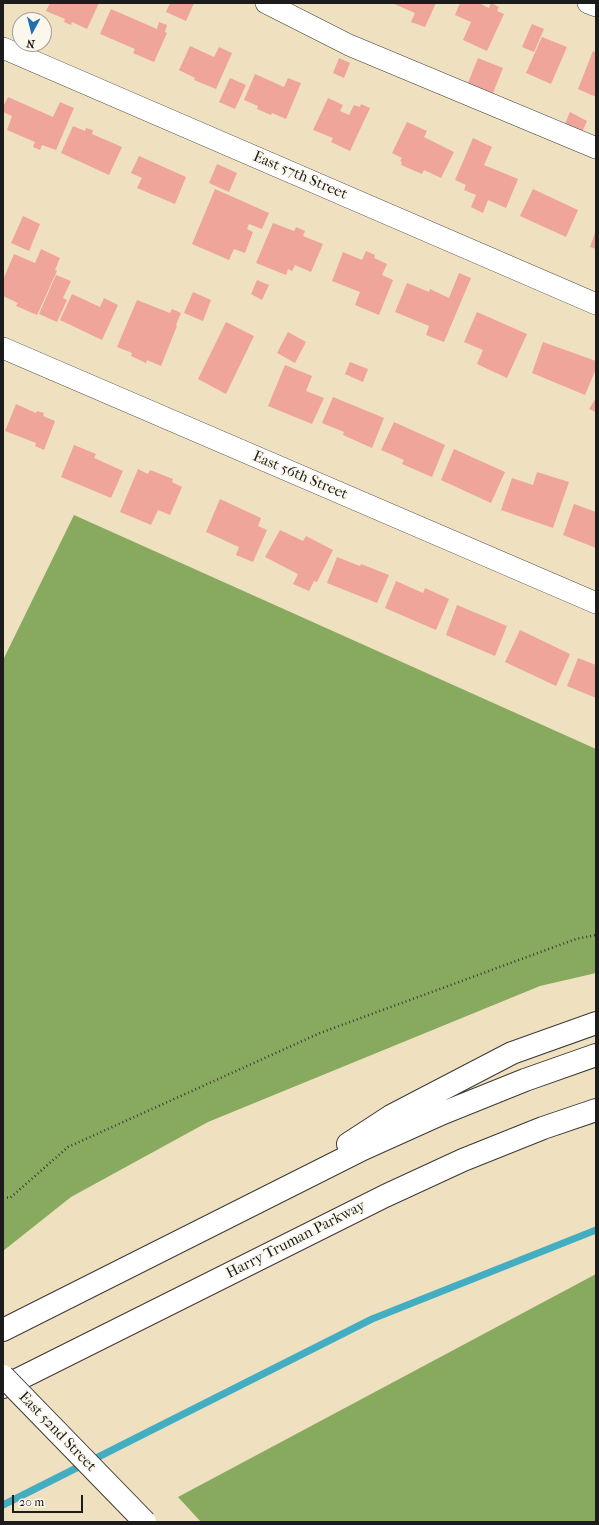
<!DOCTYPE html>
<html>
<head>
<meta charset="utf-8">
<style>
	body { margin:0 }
	#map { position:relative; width:599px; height:1525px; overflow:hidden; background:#efe0c0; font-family:"IM FELL French Canon",serif }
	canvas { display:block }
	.frame { position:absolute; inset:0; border:4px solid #1c1c1c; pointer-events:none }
	.north { position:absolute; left:12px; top:12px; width:40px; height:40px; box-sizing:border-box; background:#fbf7ec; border:1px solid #a29f99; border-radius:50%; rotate:187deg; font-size:11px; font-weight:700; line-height:16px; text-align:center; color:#1c1c1c }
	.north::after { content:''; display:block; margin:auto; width:14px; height:18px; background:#1f6fb2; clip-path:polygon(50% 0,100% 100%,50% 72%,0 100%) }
	.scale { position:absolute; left:12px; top:1495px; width:71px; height:18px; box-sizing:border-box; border:2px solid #1c1c1c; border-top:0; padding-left:5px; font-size:12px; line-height:14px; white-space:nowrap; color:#1c1c1c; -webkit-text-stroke:3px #fbf7ec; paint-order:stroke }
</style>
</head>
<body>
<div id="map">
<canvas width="599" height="1525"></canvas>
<div class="frame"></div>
<div class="north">N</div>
<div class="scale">20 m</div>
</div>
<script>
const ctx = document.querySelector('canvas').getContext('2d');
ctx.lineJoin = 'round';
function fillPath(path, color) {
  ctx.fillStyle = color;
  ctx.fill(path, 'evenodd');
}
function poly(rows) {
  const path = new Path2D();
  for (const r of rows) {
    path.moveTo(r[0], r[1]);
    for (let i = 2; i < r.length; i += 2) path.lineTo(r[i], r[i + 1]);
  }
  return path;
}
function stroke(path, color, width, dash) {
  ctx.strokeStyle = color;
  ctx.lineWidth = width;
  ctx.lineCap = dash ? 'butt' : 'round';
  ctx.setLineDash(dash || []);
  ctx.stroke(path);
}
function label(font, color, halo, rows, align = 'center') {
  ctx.font = font + ' "IM FELL French Canon",serif';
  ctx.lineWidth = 3.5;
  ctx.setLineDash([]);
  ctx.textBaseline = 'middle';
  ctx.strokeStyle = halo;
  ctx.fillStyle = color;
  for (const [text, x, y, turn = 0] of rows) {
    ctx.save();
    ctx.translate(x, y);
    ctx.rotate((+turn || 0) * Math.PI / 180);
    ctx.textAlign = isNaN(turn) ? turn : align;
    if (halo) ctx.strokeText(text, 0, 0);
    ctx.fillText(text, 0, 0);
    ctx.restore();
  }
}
const forest = poly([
	[74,515,596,749,596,973,540,986,208,1122,71,1197,3,1251,3,660],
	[596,1274,596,1522,201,1522,178,1497]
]);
const stream = poly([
	[3,1505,372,1319,596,1230]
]);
const building = poly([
	[50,3,99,3,87,29,72,22,71,25,64,22,65,19,46,11],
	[170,3,194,3,186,21,166,12],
	[392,3,436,3,425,27,411,22,415,13],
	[460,3,479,3,489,8,491,3,499,7,497,11,504,14,487,51,463,40,471,22,455,15],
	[111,9,157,29,159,22,167,25,165,32,167,33,154,62,133,53,135,49,100,34],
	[532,24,544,29,534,52,522,47],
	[542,37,567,47,551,84,526,73],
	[190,46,214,57,219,47,232,53,216,89,194,80,195,78,179,70],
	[593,51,596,53,596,97,578,89],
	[339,58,350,63,344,78,333,73],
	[478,58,503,68,491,98,466,88],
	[255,74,284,87,288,78,301,83,286,119,272,113,271,115,257,109,258,106,244,100],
	[230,78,246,85,235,109,219,102],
	[8,97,53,117,60,102,74,108,56,150,42,145,40,150,33,147,35,142,7,130,12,116,3,112,3,107],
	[328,98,343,105,340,111,349,115,354,105,360,107,361,104,370,108,350,151,331,142,333,138,313,130],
	[570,112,587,121,582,132,565,124],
	[407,122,427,131,424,137,454,152,441,178,424,170,422,174,401,165,402,162,400,161,402,158,392,153],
	[73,126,85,131,86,128,93,130,92,134,122,147,109,175,61,153],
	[473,138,492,147,484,165,518,179,506,208,488,200,483,213,471,207,476,195,464,190,466,185,455,180],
	[139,156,186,177,175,204,137,188,142,178,131,173],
	[217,164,237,173,229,192,209,183],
	[215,189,269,213,262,229,249,224,247,229,253,232,245,253,234,249,229,260,192,244],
	[533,189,578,210,566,237,520,216],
	[23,216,40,224,29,251,11,243],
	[273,223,294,231,296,227,305,231,303,236,323,244,311,272,295,265,292,271,288,269,286,275,256,263],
	[596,230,596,249,590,247],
	[41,249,60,258,55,270,57,271,37,315,16,306,18,303,3,296,3,280,14,254,35,263],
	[366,251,375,255,374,258,387,264,382,275,393,280,379,315,355,305,360,292,332,281,343,252,362,260],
	[459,273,471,278,444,342,426,335,429,326,395,312,407,283,429,292,430,289,449,298],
	[56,275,71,281,63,298,67,300,57,322,39,314],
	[257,280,269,285,262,300,251,294],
	[193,292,211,300,203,321,184,313],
	[72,294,100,307,104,298,118,305,102,340,60,320],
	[137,300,170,313,172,309,181,313,176,325,177,326,161,366,147,360,146,363,131,356,132,353,117,347],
	[477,312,527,334,507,378,477,364,483,350,464,342],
	[226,322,254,336,226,394,198,379],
	[288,332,306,342,295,363,277,353],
	[543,342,596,361,596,369,585,395,532,373],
	[350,362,368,369,363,382,345,374],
	[285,365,312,376,306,391,324,398,312,424,268,406],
	[333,397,384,418,372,448,343,435,344,432,322,423],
	[596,398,596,412,589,409],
	[16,404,36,413,37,411,44,413,43,416,55,421,44,450,35,446,36,443,5,431],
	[394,422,445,445,432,477,402,464,404,460,381,450],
	[74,445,96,454,94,458,123,471,111,498,61,477],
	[454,449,505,472,491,503,441,480],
	[138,469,148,474,150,470,173,479,172,482,182,487,170,515,158,510,151,525,120,512],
	[537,472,569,482,553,528,501,510,512,478,533,485],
	[220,499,261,518,258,526,267,530,253,562,236,555,239,547,206,532],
	[574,504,596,512,596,548,563,535],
	[280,530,303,541,306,536,333,550,317,582,314,581,309,591,293,584,298,574,265,557],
	[337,557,360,566,361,564,389,575,377,603,327,583],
	[396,581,423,593,425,588,449,599,436,630,385,608],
	[457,605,507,626,495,656,446,635],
	[520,630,570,654,556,686,505,662],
	[578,658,596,665,596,698,567,686]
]);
const path = poly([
	[3,1197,10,1198,68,1147,320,1033,576,939,596,935]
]);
const street = poly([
	[266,3,349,45,596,148],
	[588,3,596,6],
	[3,48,596,304],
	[3,348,596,603]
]);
const highway = poly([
	[348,1144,391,1116,512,1053,596,1023],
	[3,1330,363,1149,443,1113,525,1080,596,1055],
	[3,1387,385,1196,463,1160,543,1128,596,1110]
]);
const secondaryBridge = poly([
	[3,1376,145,1522]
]);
const streetNames = [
	["East 57th Street",300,176,23],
	["East 56th Street",300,476,23],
	["Harry Truman Parkway",296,1240,-27],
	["East 52nd Street",57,1432,46]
];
fillPath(forest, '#88aa5e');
stroke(stream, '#43aec2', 7);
fillPath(building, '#efa599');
stroke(street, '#3c3935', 22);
stroke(highway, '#3c3935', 24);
stroke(path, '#3c3935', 2.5, [1, 3]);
stroke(street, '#fff', 21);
stroke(highway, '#fff', 22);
stroke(secondaryBridge, '#3c3935', 24, []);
stroke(secondaryBridge, '#fff', 22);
label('15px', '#1c1c1c', '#fbf7ec', streetNames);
</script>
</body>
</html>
